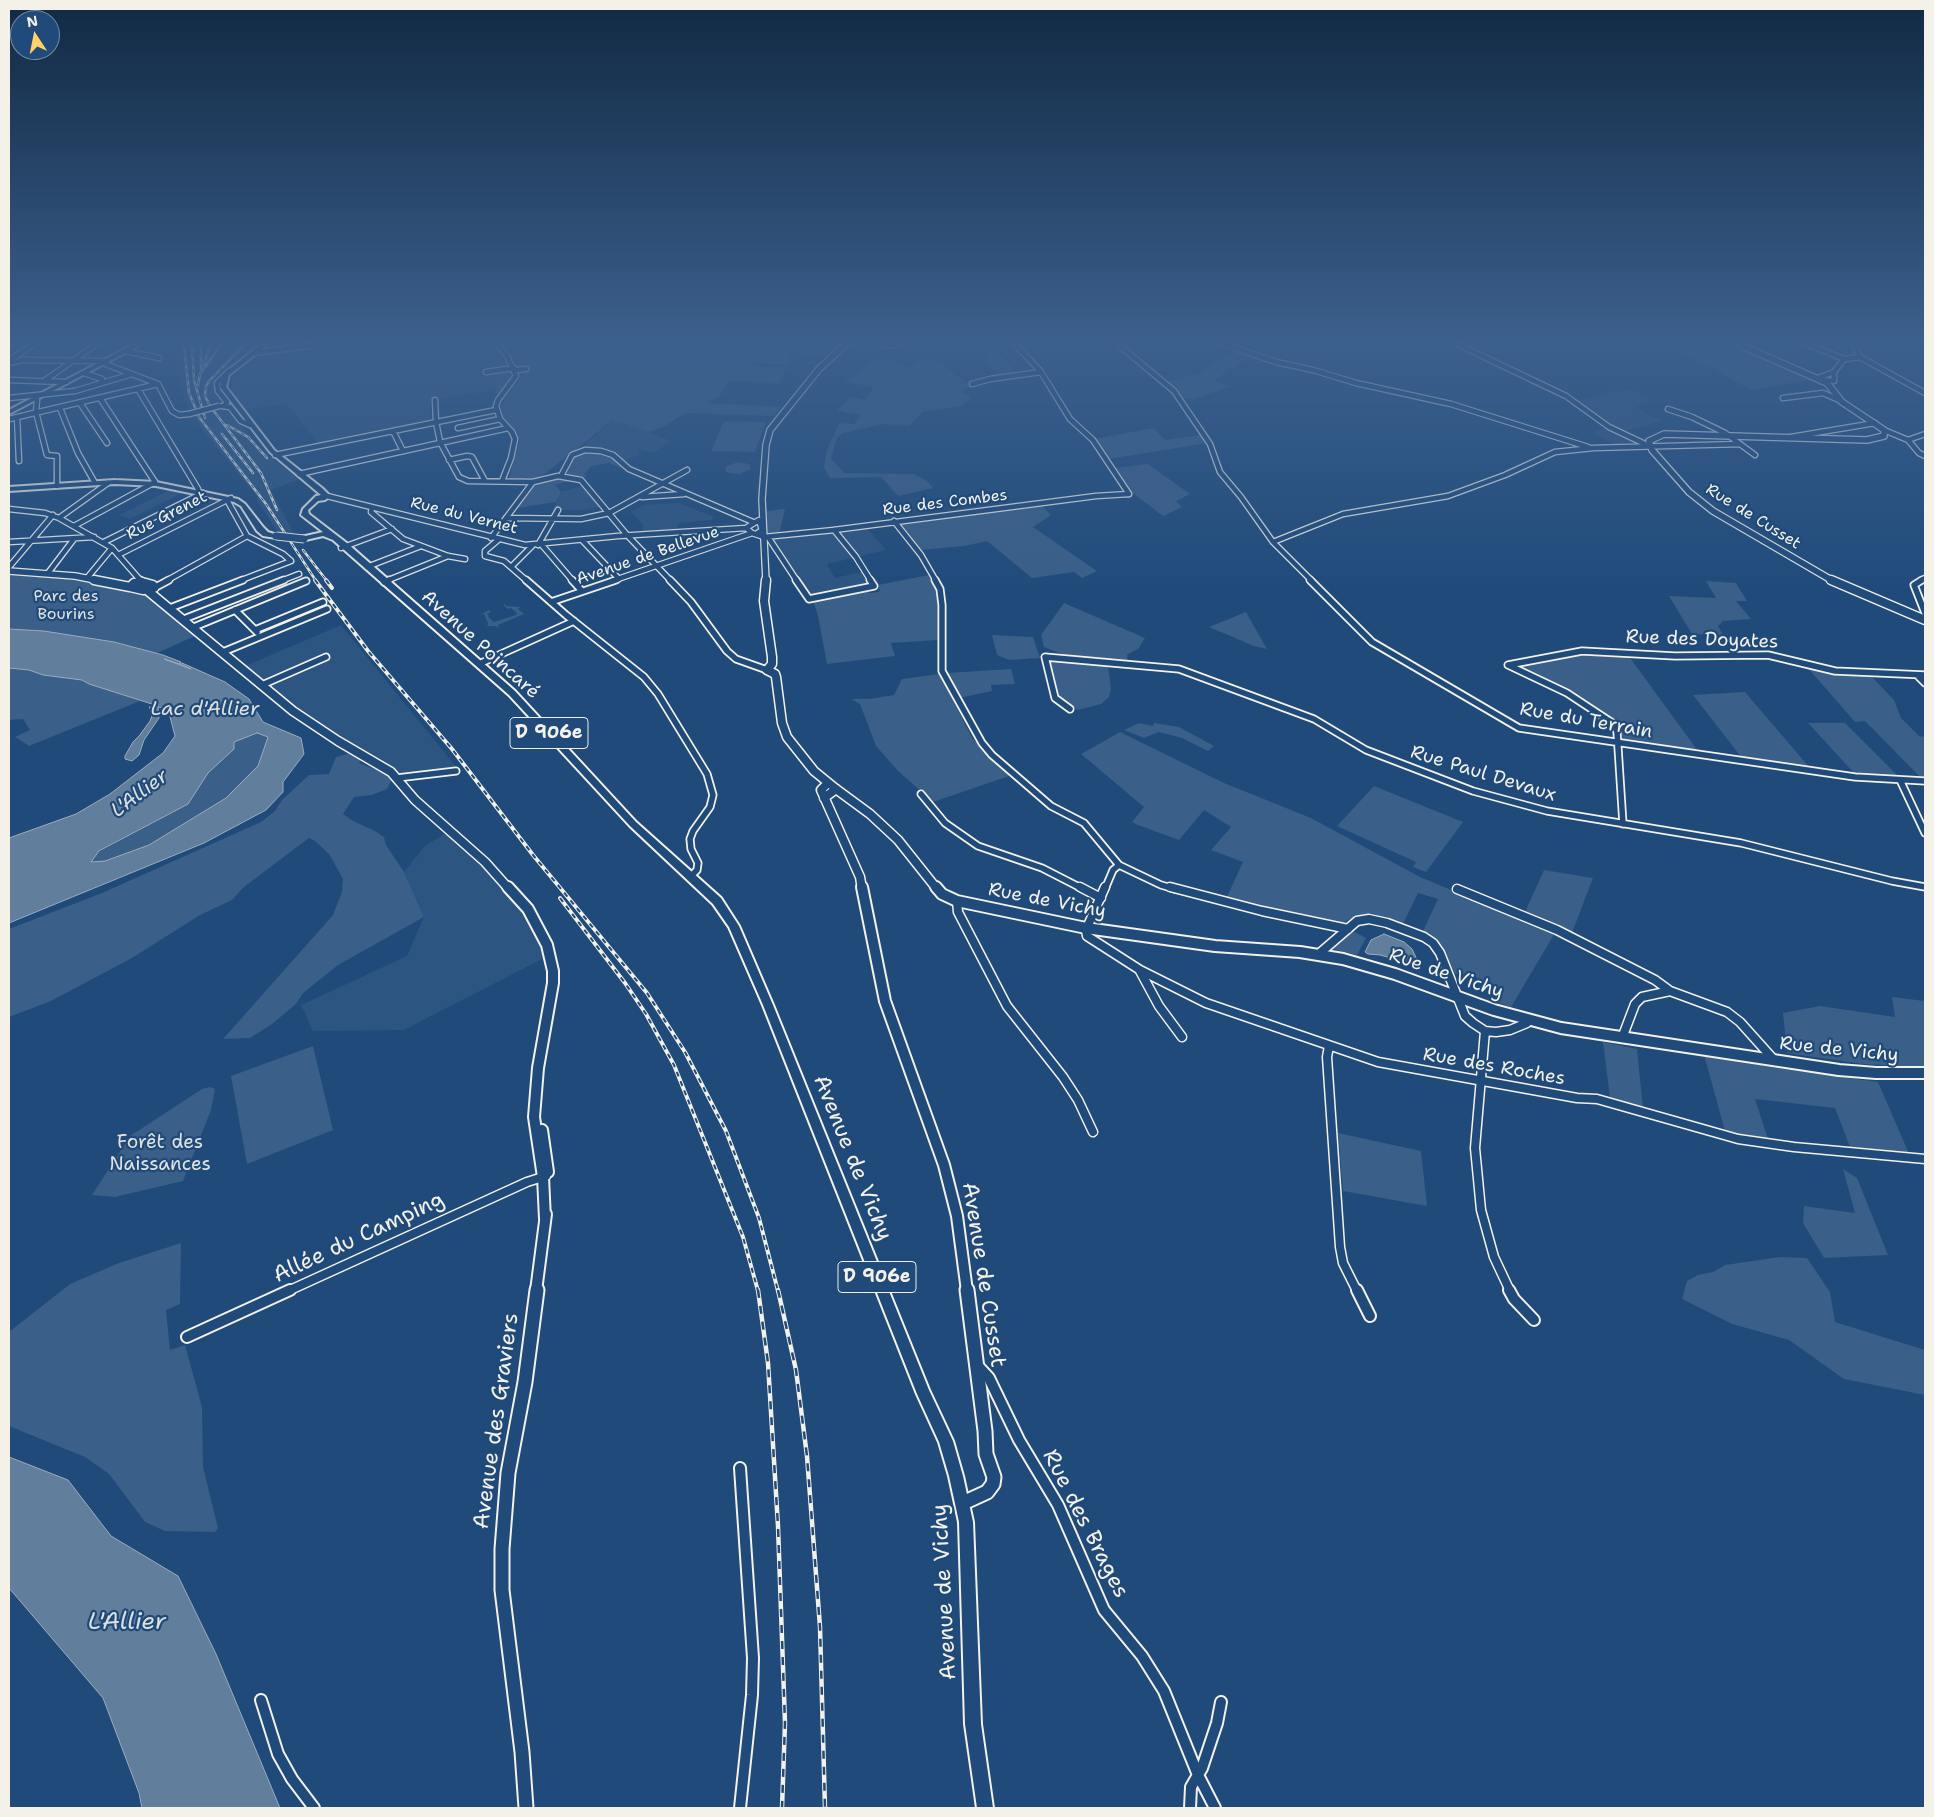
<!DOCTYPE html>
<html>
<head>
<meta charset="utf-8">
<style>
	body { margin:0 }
	#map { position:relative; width:1934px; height:1817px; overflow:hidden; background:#1f4a7a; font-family:"Shantell Sans",sans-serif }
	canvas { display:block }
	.frame { position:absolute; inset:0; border:10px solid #f4f1e8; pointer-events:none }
	.north { position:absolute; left:10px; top:10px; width:50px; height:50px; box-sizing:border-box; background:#1f4a7a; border:1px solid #748da6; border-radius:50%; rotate:349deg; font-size:14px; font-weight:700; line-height:20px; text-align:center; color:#f4f1e8 }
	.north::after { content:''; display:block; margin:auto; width:18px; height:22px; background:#ffd166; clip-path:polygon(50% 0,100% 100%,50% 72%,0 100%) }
</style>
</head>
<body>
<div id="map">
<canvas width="1934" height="1817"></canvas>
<div class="frame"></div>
<div class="north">N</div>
</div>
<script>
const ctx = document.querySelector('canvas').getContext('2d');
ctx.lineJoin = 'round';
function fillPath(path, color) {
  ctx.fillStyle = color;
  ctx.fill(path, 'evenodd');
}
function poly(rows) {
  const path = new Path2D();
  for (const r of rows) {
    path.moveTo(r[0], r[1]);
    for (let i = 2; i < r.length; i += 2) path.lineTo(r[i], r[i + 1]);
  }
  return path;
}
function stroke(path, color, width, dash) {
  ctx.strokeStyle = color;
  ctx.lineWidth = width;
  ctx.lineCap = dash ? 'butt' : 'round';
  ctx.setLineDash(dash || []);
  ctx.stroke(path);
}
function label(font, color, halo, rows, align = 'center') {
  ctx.font = font + ' "Shantell Sans",sans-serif';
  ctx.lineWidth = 4.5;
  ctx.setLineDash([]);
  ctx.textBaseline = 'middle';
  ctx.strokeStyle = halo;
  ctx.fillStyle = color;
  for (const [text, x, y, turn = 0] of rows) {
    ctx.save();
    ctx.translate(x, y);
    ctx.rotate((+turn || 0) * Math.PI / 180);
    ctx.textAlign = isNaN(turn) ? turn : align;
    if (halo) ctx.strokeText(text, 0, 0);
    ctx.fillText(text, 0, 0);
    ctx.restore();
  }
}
const built = poly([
	[41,345,75,345,54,359,27,358],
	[176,345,260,345,219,376,213,383,214,390,222,401,218,408,227,410,268,455,299,479,271,490,295,536,279,534,257,500,257,496,204,432,187,405,177,380,180,379,175,371,177,370,175,359],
	[352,345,493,345,507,368,483,371,484,373,496,373,495,390,430,400,431,422,320,445,287,404,245,409,232,391,232,380,245,362,249,359],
	[1628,389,1653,400,1635,408,1662,421,1621,431,1642,442,1615,445,1591,432,1610,427,1575,401],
	[614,420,648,432,671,441,653,453,638,449,641,453,637,454,640,455,624,460,615,453,606,449,583,448,585,444,595,436,599,436,597,434],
	[582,486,599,507,585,510,553,510,561,492],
	[170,490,184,492,130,519,119,515],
	[679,503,714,517,711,520,678,523,677,530,642,533,643,525,631,512,644,505],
	[865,526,886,550,827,564,835,578,865,571,874,586,809,599,768,537],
	[341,625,458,769,405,776,331,732,300,711,245,666],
	[446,833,504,883,535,926,546,957,404,1030,313,1031,301,1005,407,956,424,917,404,872,425,846]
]);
const green = poly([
	[564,345,834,345,842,346,830,357,784,350,782,354,790,355,787,365,747,363,746,365,786,368,779,383,728,381,718,398,712,399,707,403,782,407,774,416,685,413,663,427,648,432,613,420,537,480,509,479,520,440,516,431,503,417,501,407,505,398,522,376,520,369,510,351,542,350],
	[974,345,992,345,1017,374,1000,377,984,355,986,353],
	[1667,345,1734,345,1813,379,1752,390],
	[1237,350,1252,356,1213,380,1230,387,1193,399,1183,398,1167,382,1198,374],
	[882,356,907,367,918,363,915,360,931,356,971,386,961,392,972,397,961,406,923,412,909,426,883,424,843,433,837,438,831,458,844,473,914,474,927,481,933,488,898,496,881,477,830,478,824,467,827,450,839,423,854,424,861,415,837,411,850,397,865,400,874,387,844,382],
	[511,372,509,381,500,393,495,393,496,374],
	[724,421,766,422,755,452,711,451],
	[1154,428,1165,440,1201,435,1208,443,1108,459,1094,439],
	[593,451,610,456,626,470,609,463,592,466,584,474,587,477,567,474,574,456,584,452],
	[738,462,749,464,751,469,739,474,729,473,725,471,727,466],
	[1148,464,1190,494,1176,501,1182,507,1163,516,1130,491,1114,468],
	[556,478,572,480,555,485,561,492,556,502,517,508,535,484],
	[1040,504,1051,515,1033,527,1097,571,1082,578,1074,572,1032,578,987,541,964,546,921,550,899,522],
	[785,509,779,534,768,535,766,511],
	[9,574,70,579,141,592,150,597,197,635,155,654,114,642,44,631,9,629],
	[929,575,938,590,938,640,891,643,895,656,827,664,818,616,813,600,865,590,870,593,878,592,880,590,878,585],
	[1706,581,1736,583,1747,601,1736,601,1751,619,1723,621,1718,626,1723,635,1692,634,1669,596,1716,598],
	[1064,603,1145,638,1138,649,1127,655,1128,662,1070,657,1044,647,1041,635],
	[505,604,506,606,520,607,518,609,524,614,498,625,499,628,495,626,485,626,488,625,488,623,484,614,480,615,489,610,491,612,487,614,489,616,488,617,494,622,516,615,517,613,511,608,508,609,503,605],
	[1246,612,1267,649,1254,646,1209,627],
	[992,635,1033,637,1040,658,1009,660,997,655],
	[1581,653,1628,655,1698,751,1624,740,1617,723,1568,691,1514,665],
	[1057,661,1108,666,1111,689,1109,697,1101,704,1078,710,1066,703,1055,693,1048,662],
	[1807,667,1834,674,1871,676,1894,700,1901,718,1919,736,1925,737,1925,777,1919,776,1865,721,1855,722],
	[9,668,29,670,43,675,82,680,140,701,29,746,15,737,30,730,23,719,9,720],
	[1011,669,1015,684,991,685,992,691,959,698,951,683,945,684,972,738,1009,776,933,802,898,771,876,746,860,704,851,699,869,699,894,695,902,679,946,673],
	[1745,692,1810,768,1742,758,1693,695],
	[1139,723,1153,726,1154,723,1179,727,1214,746,1208,751,1182,738,1159,732,1144,738,1124,730],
	[1808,723,1845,723,1898,776,1854,773],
	[1120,732,1224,783,1311,818,1420,877,1555,933,1511,1007,1496,1002,1475,976,1455,974,1436,942,1422,933,1438,899,1418,893,1403,924,1371,913,1354,917,1339,925,1226,899,1243,862,1211,850,1231,827,1204,810,1179,840,1138,825,1132,822,1144,807,1081,754],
	[257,733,268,737,258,766,226,798,149,845,105,861,90,862,99,852,188,804,208,773,234,749,234,742],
	[350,753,361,759,359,763,387,774,391,781,387,789,372,795,354,797,343,814,353,821,375,831,384,837,386,845,404,872,424,917,338,965,303,993,296,1004,272,1024,250,1038,223,1039,333,915,342,892,343,879,329,854,315,841,309,838,244,887,232,900,200,915,132,958,51,1001,9,1017,9,929,102,893,261,822,275,811,282,800,309,775,329,774,336,757],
	[1374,786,1463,822,1426,872,1413,867,1416,862,1337,826],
	[1544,870,1593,878,1572,933,1525,912],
	[1353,931,1366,938,1357,955,1333,949],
	[1892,997,1925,1001,1925,1066,1900,1066,1863,1064,1787,1053,1783,1013,1820,1006,1895,1017],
	[1603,1042,1637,1049,1643,1108,1610,1098],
	[313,1046,333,1130,247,1164,231,1076],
	[1704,1055,1769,1067,1878,1082,1910,1156,1850,1147,1835,1108,1755,1099,1768,1139,1725,1131],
	[210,1087,215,1089,211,1110,183,1181,115,1197,92,1195,130,1136,202,1089],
	[1338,1133,1421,1151,1427,1206,1343,1191],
	[1843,1169,1857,1178,1888,1255,1824,1258,1803,1223,1804,1206,1855,1213],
	[181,1243,180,1304,166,1310,170,1350,185,1345,202,1407,203,1467,218,1528,215,1532,165,1531,145,1522,109,1474,85,1457,9,1426,9,1332,70,1284,119,1263],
	[1780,1257,1807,1258,1830,1292,1835,1322,1925,1350,1925,1395,1844,1379,1789,1340,1732,1324,1682,1299,1687,1281,1698,1275,1713,1272,1725,1265]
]);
const water = poly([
	[9,629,44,631,114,642,163,655,181,662,179,664,164,659,191,669,180,664,182,663,225,682,249,699,263,722,301,738,304,754,283,782,283,792,266,810,204,843,9,923,9,838,76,814,110,794,163,753,175,736,168,709,158,707,159,718,144,740,139,755,132,761,125,759,125,756,133,742,139,736,150,721,153,713,149,707,155,707,155,705,89,684,82,680,43,675,29,670,9,668,9,629],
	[257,733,268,737,258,766,226,798,149,845,105,861,91,862,99,851,188,804,208,773,234,749,234,742,257,733],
	[1384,934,1404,942,1412,949,1420,966,1380,955,1368,954,1365,952,1371,940,1384,934],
	[9,1457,68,1480,111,1536,178,1576,216,1654,280,1808,142,1808,139,1793,103,1698,9,1588,9,1457]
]);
const minorFar3 = poly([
	[498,345,507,356,516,376,498,400,496,406,500,419,512,432,515,439,511,458,502,481],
	[883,345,896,345],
	[1016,345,1041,372,1070,419,1093,440,1129,494],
	[1119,345,1174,391,1210,444,1220,472,1241,497,1273,542,1312,581],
	[1226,345,1276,362,1313,370,1356,383,1451,404,1588,447],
	[1459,345,1566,396,1609,427,1645,444],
	[1810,345,1844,359],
	[1854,345,1860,357],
	[9,346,11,345],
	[126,351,159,358],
	[254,353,315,345],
	[1860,357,1925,393],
	[10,362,11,359,33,345],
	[9,363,22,360,107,361],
	[103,363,158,384,172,411,179,415,189,414],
	[515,370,526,369],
	[486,372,514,368],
	[84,373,102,379],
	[9,380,66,382],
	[1821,380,1834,381,1834,372],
	[44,381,95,345],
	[1821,381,1818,378,1834,372,1844,359,1860,357],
	[972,384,990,379,1041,372],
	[138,389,198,489,198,492],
	[9,398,75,391,132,374],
	[1783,398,1823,393,1839,400],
	[35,399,37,400,36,412,47,455,57,456,57,486],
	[435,400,436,422,440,442,459,477,468,481,533,482,558,476,581,480,627,535,671,581],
	[80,403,107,443],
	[225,405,227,402,218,391,217,383,229,371],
	[222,406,230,407,241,421,250,425],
	[60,408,78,453,95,483],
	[1668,409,1692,417,1725,433,1755,455],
	[17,417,19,461],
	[9,419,158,384],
	[458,428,500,419],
	[1884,430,1908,440,1919,453,1925,456],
	[393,431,403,451],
	[1791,437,1875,423],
	[1908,440,1925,434],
	[275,455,496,410],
	[449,460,467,456,472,457,485,481],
	[299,474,508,428],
	[561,476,572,455,585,450,601,451,613,455,629,469,753,522],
	[327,496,525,545,618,536,746,528],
	[642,497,684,494],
	[227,500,247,536],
	[372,507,371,512,403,539,448,556,465,559],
	[9,509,45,513,59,518,112,548,141,581],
	[59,518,108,483],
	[506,518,581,519,609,513,687,470],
	[894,521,921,555,936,581],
	[74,526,155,482,100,398],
	[834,530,856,557,871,581],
	[756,534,762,530,759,520,746,528,752,533,764,537,834,530,1096,496,1129,494],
	[768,537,797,581],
	[491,538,533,482],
	[498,540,485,551,485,556,504,561,527,581],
	[582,540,619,579],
	[9,542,94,537],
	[104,542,203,493],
	[1273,542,1343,514,1448,496,1505,475,1555,452,1593,448,1740,444],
	[541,544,573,581],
	[538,545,558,510],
	[341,548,392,529],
	[118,555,231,498],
	[9,567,53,515],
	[367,567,421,546],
	[511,567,533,545],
	[48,573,74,539],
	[87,578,112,548],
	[166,581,247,536],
	[239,581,291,561,283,554,247,536],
	[281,581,299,574],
	[386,581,448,556],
	[612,581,752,533],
	[1920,581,1925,578]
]);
const minorFar2 = poly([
	[140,580,142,582],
	[526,580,566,615,644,677,658,694,707,774,713,795,710,807,693,831,690,839,691,849,698,863,697,870,691,876],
	[572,580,582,591],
	[670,580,691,602,727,651,736,659,767,670],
	[796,580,809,599,874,586,870,580],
	[935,580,940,589,942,605,942,671,982,743,992,755,1051,806,1084,823,1119,865,1113,870,1105,889],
	[1310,580,1372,642,1519,728,1855,777,1925,781],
	[1922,580,1914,585,1925,613],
	[384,582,389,580],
	[154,588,169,580],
	[551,602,616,580],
	[170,608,243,580],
	[235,610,257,632],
	[184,619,284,580],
	[194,627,306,581],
	[255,630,323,602],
	[223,652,327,609],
	[479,664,574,621],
	[1508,665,1582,651,1675,656,1768,655,1835,671,1925,675],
	[1508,665,1567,693,1614,724,1617,732,1623,824],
	[1917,675,1925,683],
	[262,685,326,657],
	[1070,709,1055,698,1045,657,1179,669,1314,719,1366,750,1473,791,1547,811,1741,843,1892,881,1925,887],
	[397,778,456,771],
	[1900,780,1925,833],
	[921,794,945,823,978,846,1042,868,1083,889],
	[1119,865,1161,885,1175,889]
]);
const minorFar1 = poly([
	[1080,887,1101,898],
	[1105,887,1086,930,1087,936,1140,970,1206,1003,1378,1062,1577,1098,1597,1099,1738,1139,1794,1147,1925,1159],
	[1170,887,1262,911,1348,929],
	[1457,889,1557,930,1655,980,1670,991],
	[957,901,958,912,1007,1006,1063,1077,1078,1100,1093,1132],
	[1321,955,1321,952,1357,921,1369,919,1387,923,1424,937,1433,943,1440,953,1465,1016,1473,1023,1485,1031,1496,1032,1510,1030,1527,1023,1528,1020],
	[1140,971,1159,1006,1182,1037],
	[1485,1031,1475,1148,1481,1210,1494,1257,1510,1291],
	[1622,1038,1635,1004,1642,997,1670,991,1727,1012,1740,1022,1775,1061],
	[1329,1046,1327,1057,1340,1247,1343,1263,1357,1291],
	[288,1291,527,1182,546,1176]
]);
const minor = poly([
	[1357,1290,1370,1316],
	[1509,1290,1514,1299,1534,1320],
	[187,1337,290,1290],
	[978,1366,989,1378,1019,1440,1058,1505,1104,1610,1142,1656,1164,1691,1198,1775,1215,1808],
	[740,1468,753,1658,752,1695,740,1808],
	[261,1700,278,1754,292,1779,314,1808],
	[1190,1808,1191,1787,1202,1768,1217,1723,1221,1702]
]);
const tertiaryFar3 = poly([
	[1740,345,1827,383,1842,402,1884,430,1884,436,1867,440,1664,434,1649,441,1652,450,1689,492,1713,511,1833,581],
	[9,571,75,576,100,581]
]);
const tertiaryFar2 = poly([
	[94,580,130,587],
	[1831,580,1925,620],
	[142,582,153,585,154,588,143,590,130,587,134,583,142,582],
	[148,591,293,711,338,741,391,772,415,800,485,862,509,889],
	[836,789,870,814,898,840,937,889]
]);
const tertiaryFar1 = poly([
	[508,887,528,909,547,945,553,971,553,983,538,1068,534,1117,543,1177,545,1219],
	[936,887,942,894,957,901,1086,928,1215,946,1300,952,1343,959,1395,974,1494,1010,1561,1028,1839,1070,1876,1073,1925,1073],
	[542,1130,548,1172],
	[536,1291,546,1214]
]);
const tertiary = poly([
	[526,1808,522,1752,502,1590,502,1549,508,1473,525,1382,537,1290]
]);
const secondaryFar3 = poly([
	[766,581,762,499,766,445,770,430,819,369,845,345]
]);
const secondaryFar2 = poly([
	[766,580,764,601,772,657,772,664,767,670,775,674,776,677,782,723,787,737,814,771,836,789,824,798],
	[828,783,821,790,860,877,862,889]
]);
const secondaryFar1 = poly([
	[862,887,885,1001,944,1165,957,1216,967,1291]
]);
const secondary = poly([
	[963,1503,987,1492,993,1484,994,1477,986,1454,985,1431,967,1290]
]);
const primary = poly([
	[132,345,140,345,9,414,9,410,132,345],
	[260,345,267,345,229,375,226,387,274,450,322,488,330,496,325,500,318,501,308,510,309,514,348,544,515,691,636,822,721,898,739,926,773,1005,929,1390,953,1441,963,1476,973,1522,981,1724,993,1808,977,1808,965,1724,959,1522,949,1476,939,1442,917,1394,763,1005,729,927,713,904,630,826,509,695,333,540,323,536,301,541,301,537,323,532,301,515,303,509,316,496,321,495,270,452,220,387,221,379,225,373,260,345],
	[115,480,156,482,238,499,245,504,263,527,268,532,280,536,276,538,263,536,257,531,241,506,234,502,156,486,115,484,9,491,9,487,115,480]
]);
const railFar2 = poly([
	[184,345,189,393,199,417,266,504,316,581],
	[192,345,194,380,205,418],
	[201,345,201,373],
	[244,345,210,380,206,386,205,396,210,406,261,473,277,510],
	[204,364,210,345],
	[198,385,200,374,221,345],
	[227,425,248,437,267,458],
	[222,434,253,473],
	[303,550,327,581]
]);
const railFar1 = poly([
	[315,580,368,651,452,749,533,855,647,993,685,1052,726,1131,759,1218,778,1291],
	[326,580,332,588],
	[560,898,625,983,646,1014,674,1065,743,1237,758,1291]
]);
const rail = poly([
	[758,1290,768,1363,778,1526,785,1723,782,1808],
	[778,1290,796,1370,807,1456,820,1627,825,1808]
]);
const minorBridge = poly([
	[189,414,219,406]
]);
const primaryBridge = poly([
	[276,536,304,539]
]);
const farStreetnames = [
	["Rue des Combes",945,503,-7],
	["Rue Grenet",167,516,-27],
	["Rue du Vernet",464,516,14],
	["Rue de Cusset",1753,517,32],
	["Avenue de Bellevue",648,556,-19]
];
const farParknames = [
	["Parc des",66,597],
	["Bourins",66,615]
];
const shields = [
	[549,733,78],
	[877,1277,78]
];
const shieldNames = [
	["D 906e",549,733],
	["D 906e",877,1277]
];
const streetNames = [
	["Rue des Doyates",1702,640,2],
	["Avenue Poincaré",480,645,42],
	["Rue du Terrain",1586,721,10],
	["Rue Paul Devaux",1483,774,17],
	["Rue de Vichy",1047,901,11],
	["Rue de Vichy",1446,974,19],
	["Rue de Vichy",1839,1050,6],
	["Rue des Roches",1494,1067,10]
];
const parkNames = [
	["Forêt des",160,1143],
	["Naissances",160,1165]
];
const waterNames = [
	["Lac d'Allier",205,710],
	["L'Allier",140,794,-37]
];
const nearStreetnames = [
	["Avenue de Vichy",852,1158,68],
	["Allée du Camping",359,1238,-25],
	["Avenue de Cusset",983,1275,81],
	["Avenue des Graviers",497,1421,-82],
	["Rue des Brages",1085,1524,63],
	["Avenue de Vichy",945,1592,-93]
];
const nearWaternames = [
	["L'Allier",127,1623]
];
fillPath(built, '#2d5581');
fillPath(green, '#3a5f88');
fillPath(water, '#627e9d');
stroke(water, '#9cacbb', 1);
stroke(minorFar3, '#f4f1e8', 7);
stroke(minorFar2, '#f4f1e8', 9);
stroke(minorFar1, '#f4f1e8', 11);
stroke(minor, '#f4f1e8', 14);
stroke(tertiaryFar3, '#f4f1e8', 8);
stroke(tertiaryFar2, '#f4f1e8', 11);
stroke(tertiaryFar1, '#f4f1e8', 14);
stroke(tertiary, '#f4f1e8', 17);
stroke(secondaryFar3, '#f4f1e8', 8);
stroke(secondaryFar2, '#f4f1e8', 11);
stroke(secondaryFar1, '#f4f1e8', 14);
stroke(secondary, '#f4f1e8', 17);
stroke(primary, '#f4f1e8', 4);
stroke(minorFar3, '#1f4a7a', 4.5);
stroke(minorFar2, '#1f4a7a', 5.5);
stroke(minorFar1, '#1f4a7a', 8);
stroke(minor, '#1f4a7a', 10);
stroke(tertiaryFar3, '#1f4a7a', 5.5);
stroke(tertiaryFar2, '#1f4a7a', 8);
stroke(tertiaryFar1, '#1f4a7a', 10);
stroke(tertiary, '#1f4a7a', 13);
stroke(secondaryFar3, '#1f4a7a', 5.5);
stroke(secondaryFar2, '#1f4a7a', 8);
stroke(secondaryFar1, '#1f4a7a', 10);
stroke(secondary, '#1f4a7a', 13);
fillPath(primary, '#1f4a7a');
stroke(railFar2, '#f4f1e8', 2.5);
stroke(railFar1, '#f4f1e8', 4);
stroke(rail, '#f4f1e8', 4.5);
stroke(railFar2, '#1f4a7a', 1, [4]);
stroke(railFar1, '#1f4a7a', 2, [5]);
stroke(rail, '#1f4a7a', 2.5, [8]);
stroke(minorBridge, '#f4f1e8', 7, []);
stroke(primaryBridge, '#f4f1e8', 9, []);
stroke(minorBridge, '#1f4a7a', 4.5);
stroke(primaryBridge, '#1f4a7a', 7);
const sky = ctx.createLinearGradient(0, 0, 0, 600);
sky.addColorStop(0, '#112943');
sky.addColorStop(0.57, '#3c608d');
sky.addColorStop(1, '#3c608d00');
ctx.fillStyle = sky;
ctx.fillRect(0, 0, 1934, 600);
label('16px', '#f4f1e8', '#1f4a7a', farStreetnames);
label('16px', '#e1e2de', '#1f4a7a', farParknames);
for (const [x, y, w] of shields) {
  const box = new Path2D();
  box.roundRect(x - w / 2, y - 15.5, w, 31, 4);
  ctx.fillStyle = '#1f4a7a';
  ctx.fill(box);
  stroke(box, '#f4f1e8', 1);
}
label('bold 18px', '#f4f1e8', null, shieldNames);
label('19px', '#f4f1e8', '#1f4a7a', streetNames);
label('19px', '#e1e2de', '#1f4a7a', parkNames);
label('italic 20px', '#dee0dd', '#1f4a7a', waterNames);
label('22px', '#f4f1e8', '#1f4a7a', nearStreetnames);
label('italic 24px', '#dee0dd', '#1f4a7a', nearWaternames);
</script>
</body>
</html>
